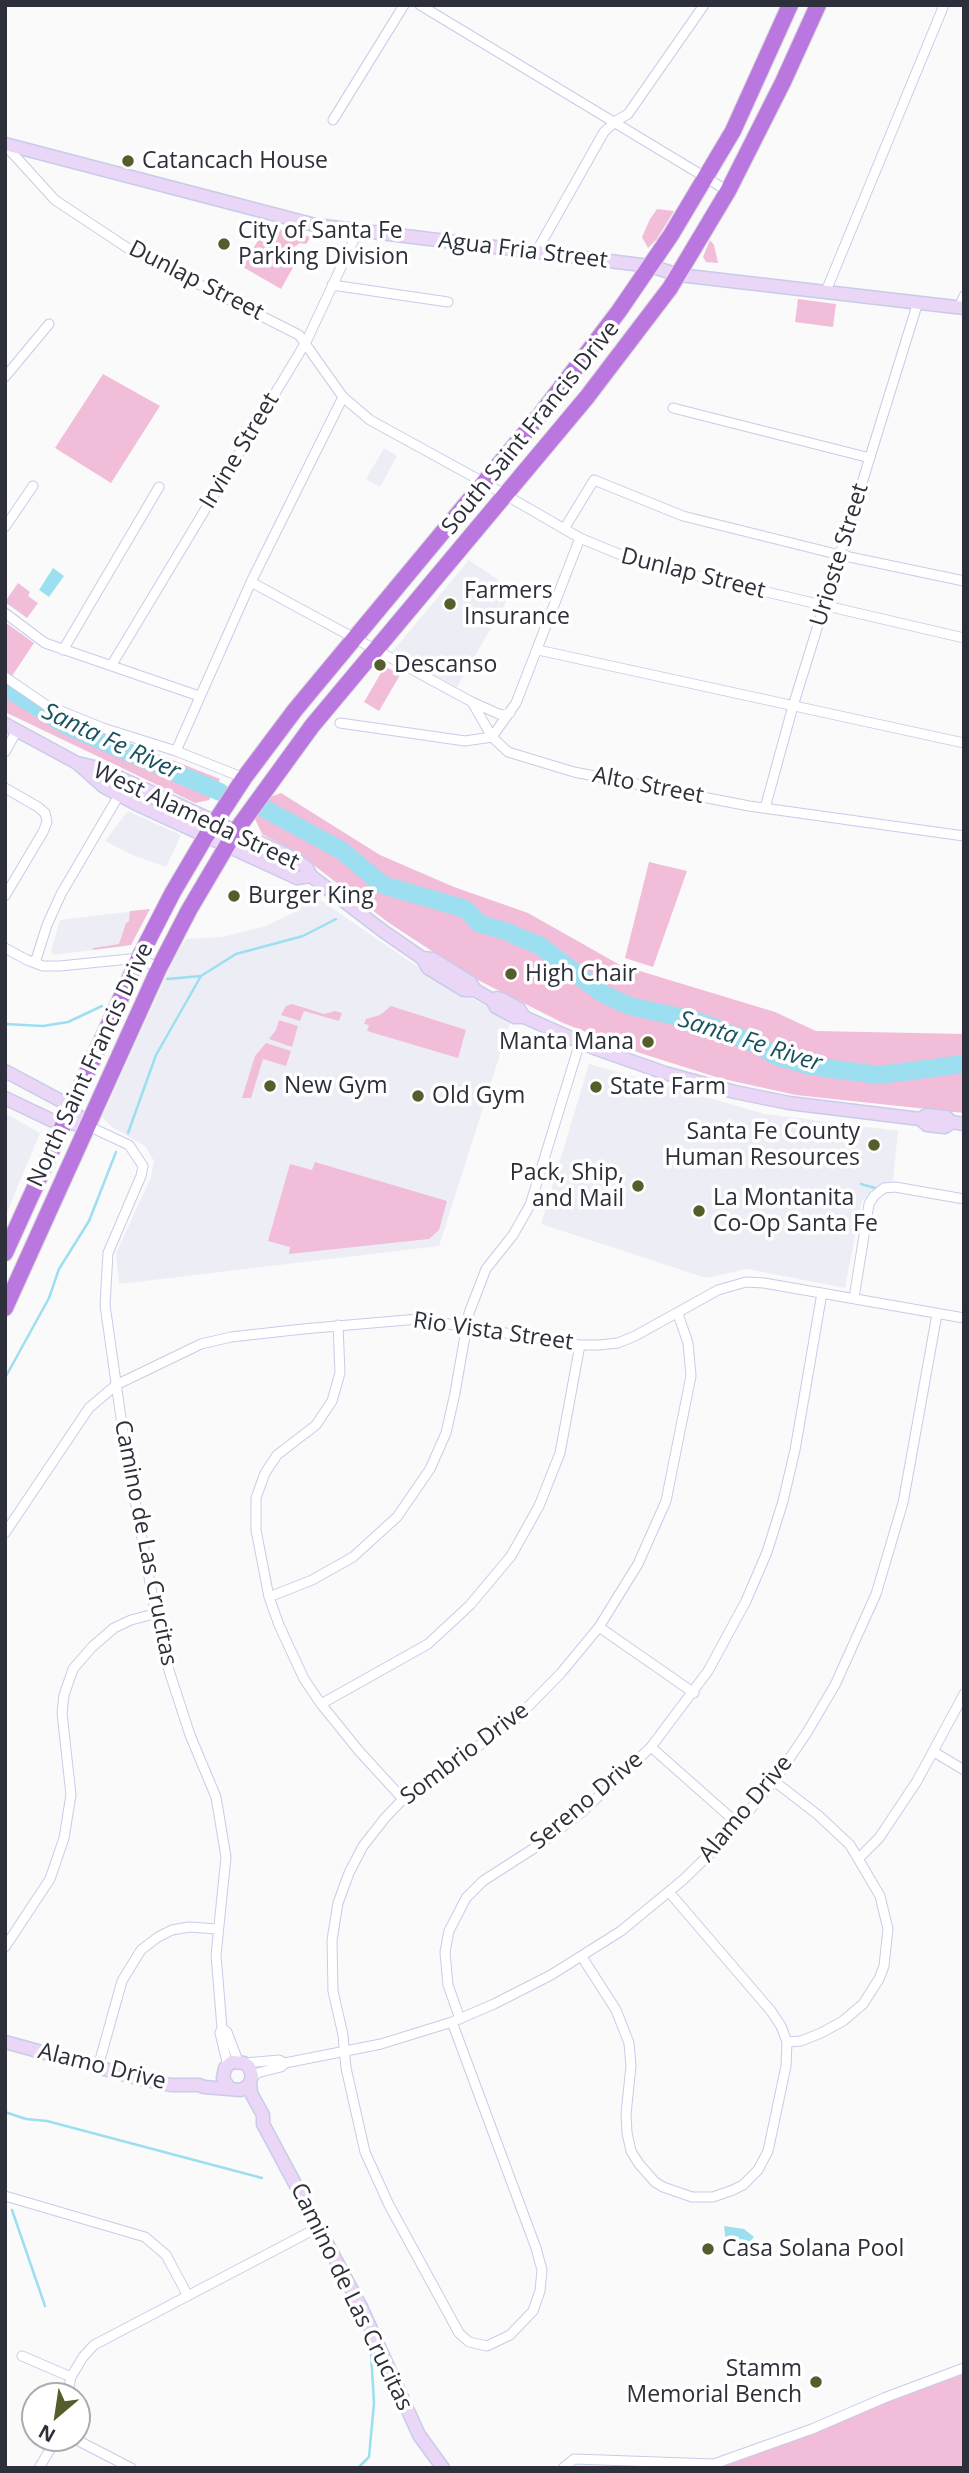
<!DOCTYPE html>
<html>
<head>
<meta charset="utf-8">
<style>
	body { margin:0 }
	#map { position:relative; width:969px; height:2473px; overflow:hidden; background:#fafafa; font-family:"Open Sans",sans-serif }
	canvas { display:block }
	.frame { position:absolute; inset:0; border:7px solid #2d2f3a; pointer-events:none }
	.north { position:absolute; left:21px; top:2382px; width:70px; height:70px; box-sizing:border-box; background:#fff; border:2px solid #abacb0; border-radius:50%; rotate:209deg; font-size:19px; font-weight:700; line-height:28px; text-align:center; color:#2d2f3a }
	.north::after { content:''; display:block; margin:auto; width:24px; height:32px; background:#545d2c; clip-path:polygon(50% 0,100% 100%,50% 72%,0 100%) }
</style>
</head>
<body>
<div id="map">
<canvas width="969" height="2473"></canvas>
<div class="frame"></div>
<div class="north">N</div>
</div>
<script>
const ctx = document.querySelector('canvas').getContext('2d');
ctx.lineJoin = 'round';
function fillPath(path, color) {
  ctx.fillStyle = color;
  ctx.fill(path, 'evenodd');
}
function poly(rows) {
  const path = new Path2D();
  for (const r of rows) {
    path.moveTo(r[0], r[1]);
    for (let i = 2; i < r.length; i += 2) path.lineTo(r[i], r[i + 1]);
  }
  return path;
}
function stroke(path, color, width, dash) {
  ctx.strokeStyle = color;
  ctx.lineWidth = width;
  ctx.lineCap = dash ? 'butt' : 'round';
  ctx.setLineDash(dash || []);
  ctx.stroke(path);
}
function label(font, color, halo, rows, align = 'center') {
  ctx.font = font + ' "Open Sans",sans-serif';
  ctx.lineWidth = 7;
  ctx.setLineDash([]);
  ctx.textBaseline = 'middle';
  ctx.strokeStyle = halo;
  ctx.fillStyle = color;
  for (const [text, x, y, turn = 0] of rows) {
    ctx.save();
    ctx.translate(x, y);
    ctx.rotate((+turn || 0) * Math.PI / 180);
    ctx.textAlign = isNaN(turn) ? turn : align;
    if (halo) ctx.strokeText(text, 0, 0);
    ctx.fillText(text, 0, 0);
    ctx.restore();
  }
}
const built = poly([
	[384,448,397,456,380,487,366,479],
	[469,560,513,590,457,687,392,652],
	[128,811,181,835,166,867,130,854,105,841],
	[306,896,316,897,424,971,511,1020,439,1246,119,1284,116,1253,151,1177,154,1161,145,1146,112,1127,102,1117,176,954,186,939,223,937,265,926,291,914],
	[144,910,126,946,53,955,51,951,60,920],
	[589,1064,765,1114,898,1131,893,1180,862,1201,845,1288,747,1269,706,1278,541,1224],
	[5,1113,40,1133,5,1217]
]);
const green = poly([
	[657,209,674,211,657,239,648,248,642,237,650,219],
	[263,225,311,237,306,244,300,243,291,249,300,255,281,289,243,267,262,233],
	[710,240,714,245,718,263,706,262,703,257],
	[798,299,836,304,833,327,795,322],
	[103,374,160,406,111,483,55,448],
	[18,583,30,592,28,596,38,603,27,618,5,602],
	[5,622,34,643,12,676,5,671],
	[385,666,400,675,379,711,364,702],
	[5,683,46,710,220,779,209,800,195,803,5,712],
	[281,793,380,855,454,887,528,913,620,965,775,1012,816,1031,964,1034,964,1113,796,1095,719,1078,640,1053,563,1023,470,976,389,923,298,853,262,834,255,819,270,797],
	[649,862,687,871,653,967,625,958],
	[150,909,131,945,93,950,93,948,119,944,126,923,129,921,130,911],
	[292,1004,324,1014,335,1011,342,1013,339,1021,304,1011,300,1021,281,1015,286,1006],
	[391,1006,466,1030,458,1058,367,1031,369,1025,364,1024,366,1019,380,1015],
	[279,1020,298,1026,292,1047,269,1039,276,1030],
	[266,1043,291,1051,286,1066,263,1059,251,1098,242,1098,255,1056],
	[315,1162,447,1201,439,1230,429,1239,289,1254,290,1247,268,1241,290,1164,312,1170],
	[964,2374,964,2468,657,2468,728,2459]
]);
const water = poly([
	[53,568,64,576,49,597,39,590],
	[724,2226,744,2229,754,2237,749,2243,741,2239,726,2243]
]);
const stream = poly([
	[167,979,201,976],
	[5,1024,43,1026,68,1022,102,1006],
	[128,1133,156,1055,201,976,236,954,303,936,336,919],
	[861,1184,875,1188],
	[5,1378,49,1298,59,1269,89,1221,116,1152],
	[5,2112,26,2119,47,2121,262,2178],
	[12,2210,45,2306],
	[358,2468,369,2457,374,2403,371,2353]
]);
const river = poly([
	[5,687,65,725,220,792],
	[263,808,341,850,383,885,462,908,468,911,478,923,511,933],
	[516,936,539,945,603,994,630,1006,697,1021,759,1045,776,1056,810,1066,879,1075,964,1064]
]);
const street = poly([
	[420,5,728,191],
	[333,120,404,5],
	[5,145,55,200,129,249,299,335,343,397,370,420,483,482,580,538,638,562,964,638],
	[535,254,604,132,616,121,628,114,704,5],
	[332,285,448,302],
	[826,291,944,5],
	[959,307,964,296],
	[5,377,49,324],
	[673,408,870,458],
	[5,527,33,486],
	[564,529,594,480,683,516,840,555,964,581],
	[251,582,472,702,492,737,516,703,580,538],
	[5,613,45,643,199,696],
	[63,650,159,487],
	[538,650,964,743],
	[111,666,306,342,358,231],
	[5,677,46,705,103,728,176,751,244,778],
	[472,702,501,715,510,713],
	[340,723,465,741,492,737,508,752,574,772,749,806,964,836],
	[176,751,251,582,343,397],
	[5,752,17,730],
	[5,788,38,807,45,813,47,822,43,832,5,896],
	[765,808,793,706,918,302],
	[5,948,27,960,43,966,60,966,139,958,159,968],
	[35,963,47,925,61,894,119,795],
	[88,1126,129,1145,143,1166,141,1176,108,1253,105,1305,124,1439,162,1649,190,1735,216,1797,226,1857,216,1955,222,2028,220,2033,227,2062,225,2068],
	[854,1298,869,1204,874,1196,884,1188,895,1187,964,1199],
	[338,1325,340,1373,332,1401,316,1425,277,1455,265,1473,256,1498,256,1530,269,1597,279,1625,304,1679,321,1704,359,1751,403,1799],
	[5,1533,89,1408,116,1385,201,1344,231,1337,303,1329,418,1319,580,1345,599,1345,618,1343,635,1336,718,1290,746,1282,764,1283,964,1318],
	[269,1597,312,1580,353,1557,397,1517,430,1469,446,1433,455,1393,469,1313,486,1269,513,1235,530,1205,580,1042],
	[599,1627,694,1693],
	[321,1704,428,1644,470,1605,511,1556,539,1506,560,1453,580,1345],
	[651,1747,738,1824],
	[934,1752,964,1770],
	[774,1781,818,1815,850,1845,880,1896,888,1929,884,1966,879,1979,863,2004,843,2021,821,2033,801,2041,787,2042],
	[859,1858,879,1838,917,1781,964,1694],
	[5,1947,50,1879,64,1838,71,1795,62,1713,64,1695,73,1669,92,1647,114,1628,131,1620,154,1614],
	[582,1957,616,2010,629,2043,631,2066,626,2114,627,2133,631,2151,639,2164,655,2182,663,2187,692,2197,713,2197,733,2190,743,2185,758,2170,768,2151,786,2066,787,2042,781,2026,771,2011,669,1892],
	[460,2019,448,1985,445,1952,449,1931,466,1898,483,1881,539,1845,582,1812,651,1747,708,1671,746,1601,767,1552,783,1501,795,1450,822,1293],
	[452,2022,536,2248,542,2270,540,2291,533,2311,510,2335,487,2346,469,2342,459,2333,389,2205,365,2152,346,2068,343,2035,333,1991,332,1940,338,1903,349,1873,363,1846,385,1818,403,1799,514,1721,561,1673,599,1627,638,1564,666,1501,691,1376,688,1343,678,1314],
	[222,2028,227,2032,238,2061],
	[245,2063,279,2060,285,2063,381,2044,452,2022,494,2004,551,1975,621,1931,684,1879,727,1837,774,1781,806,1734,835,1685,876,1594,903,1503,937,1314],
	[98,2067,122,1981,141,1950,158,1937,172,1930,189,1927,217,1929],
	[251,2079,257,2073,281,2067,285,2063],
	[5,2196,145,2237,166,2255,188,2296],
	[22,2356,71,2377],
	[67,2396,71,2377,83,2357,94,2345,319,2227],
	[73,2438,131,2468],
	[39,2468,57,2438],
	[563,2468,574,2459,714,2464,812,2429,884,2398,964,2368]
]);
const secondary = poly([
	[5,144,315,225,650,266,679,275,964,308],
	[5,724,77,763,99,768,292,857,307,868,311,876,383,931,422,958,433,959,470,982,475,990],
	[77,763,104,787,136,804,297,878,311,876],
	[422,958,428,968,464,990,475,990,492,1000,496,1007,515,1017,524,1017,594,1048,665,1073,735,1092,789,1103,920,1119,927,1125,945,1127,952,1122],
	[492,1000,497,998,503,1000,519,1009,524,1017],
	[5,1071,65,1103,88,1126],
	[5,1098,51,1120,88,1126],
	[920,1119,927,1115,946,1117,952,1122,964,1124],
	[5,2042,141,2079,171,2085,199,2085,204,2087,241,2090,249,2085,252,2076,249,2067,244,2063,232,2062,225,2068,223,2078,229,2088],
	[250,2082,251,2093,263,2115,263,2124,361,2307,419,2435,443,2468]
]);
const highway = poly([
	[5,1253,139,958,173,892,206,836,244,778,295,710,540,415,619,311,671,235,733,131,790,5],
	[5,1308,159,968,189,910,235,832,312,726,587,397,670,288,728,191,783,82,818,5]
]);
const markers = [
	[128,161,7,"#545d2c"],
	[224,244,7,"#545d2c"],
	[450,604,7,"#545d2c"],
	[380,665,7,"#545d2c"],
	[234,896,7,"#545d2c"],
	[511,974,7,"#545d2c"],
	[648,1042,7,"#545d2c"],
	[270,1086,7,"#545d2c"],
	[596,1087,7,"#545d2c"],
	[418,1096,7,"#545d2c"],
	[874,1145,7,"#545d2c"],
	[638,1186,7,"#545d2c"],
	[699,1211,7,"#545d2c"],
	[708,2249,7,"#545d2c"],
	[816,2382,7,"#545d2c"]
];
const poiNames = [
	["Catancach House",142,161],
	["City of Santa Fe",238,231],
	["Parking Division",238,257],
	["Farmers",464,591],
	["Insurance",464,617],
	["Descanso",394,665],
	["Burger King",248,896],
	["High Chair",525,974],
	["Manta Mana",634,1042,"right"],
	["New Gym",284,1086],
	["State Farm",610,1087],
	["Old Gym",432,1096],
	["Santa Fe County",860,1132,"right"],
	["Human Resources",860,1158,"right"],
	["Pack, Ship,",624,1173,"right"],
	["and Mail",624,1199,"right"],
	["La Montanita",713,1198],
	["Co-Op Santa Fe",713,1224],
	["Casa Solana Pool",722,2249],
	["Stamm",802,2369,"right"],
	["Memorial Bench",802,2395,"right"]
];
const streetNames = [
	["Agua Fria Street",523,251,7],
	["Dunlap Street",196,281,27],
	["South Saint Francis Drive",531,428,-51],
	["Irvine Street",240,451,-59],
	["Urioste Street",840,555,-73],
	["Dunlap Street",693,574,14],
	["Alto Street",648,786,11],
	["West Alameda Street",196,817,25],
	["North Saint Francis Drive",91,1065,-65],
	["Rio Vista Street",493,1332,8],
	["Camino de Las Crucitas",145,1543,79],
	["Sombrio Drive",465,1754,-37],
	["Sereno Drive",587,1801,-40],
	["Alamo Drive",746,1809,-50],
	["Alamo Drive",102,2067,14],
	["Camino de Las Crucitas",351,2297,64]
];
const waterNames = [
	["Santa Fe River",111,742,25],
	["Santa Fe River",750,1042,18]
];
fillPath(built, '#edeef5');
fillPath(green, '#f1bdd9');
fillPath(water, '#9bdff0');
stroke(stream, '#9bdff0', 2.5);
stroke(river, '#9bdff0', 18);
stroke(street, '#c8cce9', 11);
stroke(secondary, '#c8cce9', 15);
stroke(highway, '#d5d5d8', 18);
stroke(street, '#fff', 9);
stroke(secondary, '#ead6f6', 12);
stroke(highway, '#ba77e0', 16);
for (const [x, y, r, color] of markers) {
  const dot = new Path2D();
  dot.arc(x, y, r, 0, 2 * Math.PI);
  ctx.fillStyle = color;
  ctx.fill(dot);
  stroke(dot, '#fff', 2.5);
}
label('23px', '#2d2f3a', '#fff', poiNames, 'left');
label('23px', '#2d2f3a', '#fff', streetNames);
label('italic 24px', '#19525e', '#fff', waterNames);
</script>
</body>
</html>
